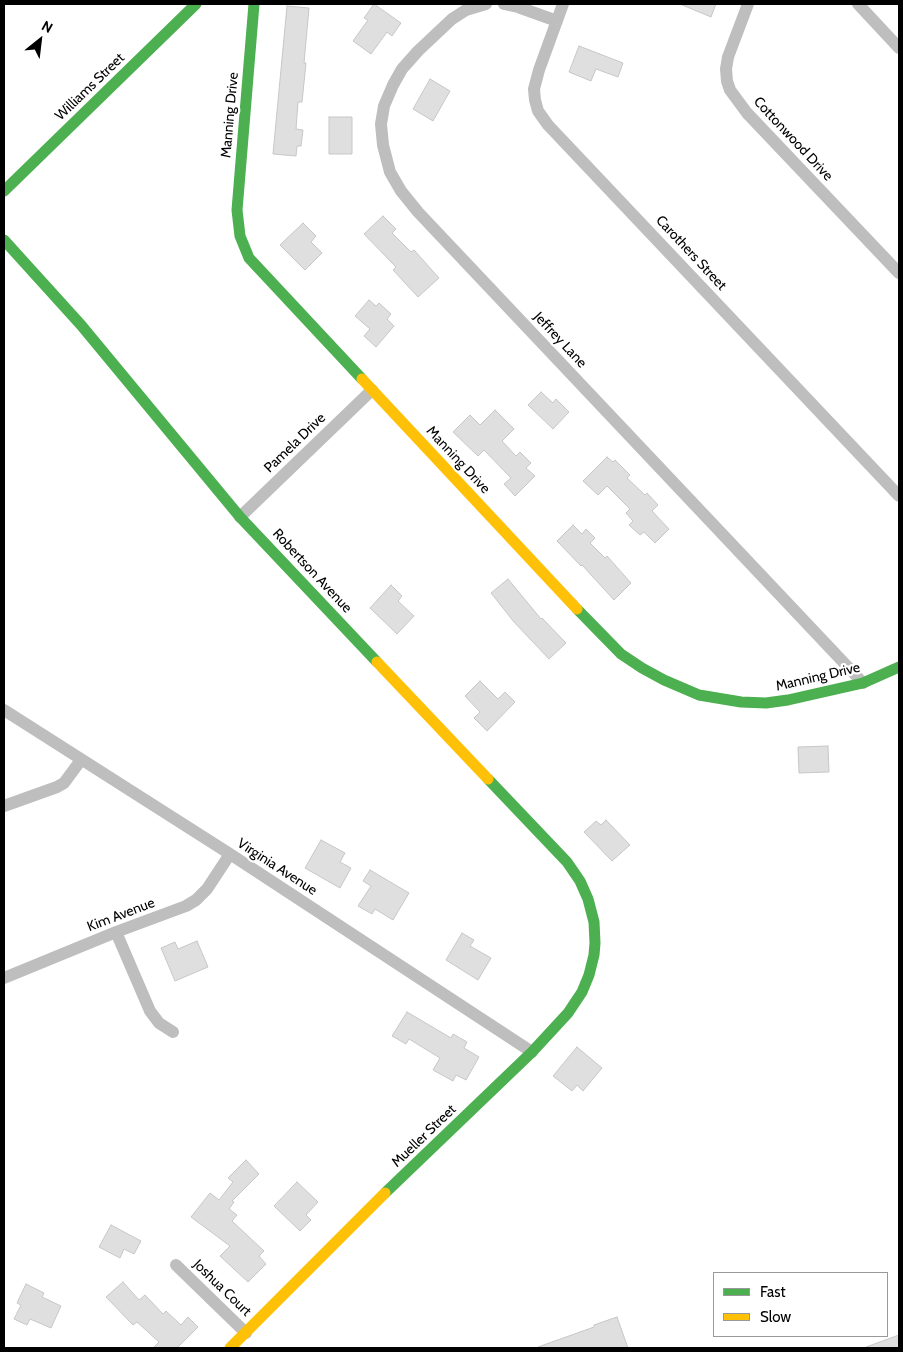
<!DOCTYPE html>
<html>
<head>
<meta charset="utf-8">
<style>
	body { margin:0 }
	#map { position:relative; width:903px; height:1352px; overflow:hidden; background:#fff; font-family:Cabin,sans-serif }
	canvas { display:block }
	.frame { position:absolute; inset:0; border:5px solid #000; pointer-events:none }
	.legend { position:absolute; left:713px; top:1272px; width:175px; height:65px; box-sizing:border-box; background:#fff; border:1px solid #999; margin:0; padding:6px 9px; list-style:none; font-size:15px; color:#000 }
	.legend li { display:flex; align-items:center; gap:10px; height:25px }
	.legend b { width:25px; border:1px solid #999 }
	.north { position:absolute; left:15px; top:15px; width:50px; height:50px; -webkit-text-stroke:4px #fff; paint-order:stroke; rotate:29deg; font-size:14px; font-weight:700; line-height:20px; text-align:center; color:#000 }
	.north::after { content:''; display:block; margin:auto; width:18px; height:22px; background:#000; clip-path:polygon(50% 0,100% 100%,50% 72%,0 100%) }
</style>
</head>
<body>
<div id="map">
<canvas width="903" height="1352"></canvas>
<div class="frame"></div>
<ul class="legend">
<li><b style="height:6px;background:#4caf50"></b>Fast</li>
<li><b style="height:6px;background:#ffc107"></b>Slow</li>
</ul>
<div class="north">N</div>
</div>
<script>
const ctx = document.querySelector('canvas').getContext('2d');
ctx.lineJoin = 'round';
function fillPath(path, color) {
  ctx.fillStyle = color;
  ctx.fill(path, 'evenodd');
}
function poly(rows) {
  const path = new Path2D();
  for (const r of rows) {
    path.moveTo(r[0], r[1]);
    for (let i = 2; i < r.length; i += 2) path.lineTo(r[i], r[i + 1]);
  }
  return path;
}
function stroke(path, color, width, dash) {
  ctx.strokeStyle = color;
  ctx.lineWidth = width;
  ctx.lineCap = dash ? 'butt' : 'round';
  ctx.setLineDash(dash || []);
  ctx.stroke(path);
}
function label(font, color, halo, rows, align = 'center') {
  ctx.font = font + ' Cabin,sans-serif';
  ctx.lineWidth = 4.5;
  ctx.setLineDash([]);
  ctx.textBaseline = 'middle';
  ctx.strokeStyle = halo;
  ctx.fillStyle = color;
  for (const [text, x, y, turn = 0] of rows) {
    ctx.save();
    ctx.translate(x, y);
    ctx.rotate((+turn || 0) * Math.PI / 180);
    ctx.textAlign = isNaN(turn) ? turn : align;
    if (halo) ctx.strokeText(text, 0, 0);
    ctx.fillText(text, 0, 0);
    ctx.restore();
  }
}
const building = poly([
	[374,4,401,23,392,36,387,32,371,54,353,41,368,20,364,18,374,4],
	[680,4,716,4,711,17,680,4],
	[287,6,309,8,304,63,306,63,302,102,298,102,296,129,303,130,301,146,297,146,296,156,273,154,287,6],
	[579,46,623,63,618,77,596,69,591,81,569,72,579,46],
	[430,79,450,91,433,121,413,109,430,79],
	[329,117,352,117,352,154,329,154,329,117],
	[383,216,396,229,392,233,411,252,414,250,439,278,418,297,393,270,396,267,364,234,383,216],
	[303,223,316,236,311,242,322,253,305,270,280,245,303,223],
	[369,300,376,306,379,303,391,314,387,319,394,326,376,347,364,336,370,329,355,316,369,300],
	[541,392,553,403,556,399,569,412,553,429,528,405,541,392],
	[495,410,514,429,502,441,516,456,520,452,531,463,526,468,535,476,515,496,504,484,511,478,484,450,478,456,453,432,470,415,480,425,495,410],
	[607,457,613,462,615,460,630,475,627,478,645,495,647,493,658,505,652,511,669,529,655,543,644,532,640,535,629,525,633,521,626,513,630,509,607,486,598,495,583,481,607,457],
	[573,525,582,534,586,529,595,538,590,543,605,558,607,556,631,583,614,600,582,565,581,566,557,541,573,525],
	[508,579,541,619,542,618,566,643,549,659,514,622,491,593,508,579],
	[391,585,402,596,398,601,414,616,397,634,370,608,391,585],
	[480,681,498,699,505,692,515,702,487,731,474,718,480,712,465,696,480,681],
	[828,746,829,772,799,773,798,747,828,746],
	[606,820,630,845,612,861,584,832,596,821,601,825,606,820],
	[321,840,345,853,340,862,351,868,340,888,305,868,321,840],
	[370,870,409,893,393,920,375,909,372,914,358,906,371,886,363,881,370,870],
	[462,933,474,940,470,946,491,958,478,980,446,960,462,933],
	[197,941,208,967,175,981,161,948,175,942,178,949,197,941],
	[407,1012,451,1038,453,1034,467,1042,464,1048,479,1057,466,1080,456,1075,453,1081,433,1070,440,1058,409,1039,406,1044,392,1036,407,1012],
	[577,1047,602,1068,583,1091,577,1085,572,1091,553,1076,577,1047],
	[246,1160,259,1174,232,1201,234,1202,229,1209,237,1215,232,1221,264,1251,259,1256,266,1264,248,1282,220,1256,230,1246,191,1217,210,1193,219,1200,233,1182,228,1178,246,1160],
	[297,1182,318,1202,306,1215,311,1220,300,1231,274,1206,297,1182],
	[111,1225,141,1241,134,1254,124,1249,120,1258,99,1247,111,1225],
	[123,1282,139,1300,145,1295,163,1314,166,1311,181,1325,188,1317,198,1327,177,1348,153,1348,159,1342,137,1322,133,1325,106,1297,123,1282],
	[26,1284,44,1293,42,1297,61,1306,51,1328,30,1319,27,1325,14,1319,21,1305,17,1303,26,1284],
	[617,1317,628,1348,538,1348,538,1347,594,1327,594,1325,617,1317],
	[899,1335,899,1348,866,1348,866,1347,899,1335]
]);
const street = poly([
	[486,4,466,10,452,19,418,51,402,69,393,85,384,106,381,124,383,145,390,172,401,191,418,212,863,683],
	[504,4,518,7,557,21],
	[563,4,539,70,534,89,535,100,538,111,548,125,899,496],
	[748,4,728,57,726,69,727,81,730,90,747,113,899,273],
	[858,4,899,48],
	[240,517,372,390],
	[4,710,230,854,532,1052],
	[4,806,57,787,64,783,81,760],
	[116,932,150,1011,159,1023,173,1032],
	[4,978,116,932,186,906,196,900,207,889,230,854],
	[176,1265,246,1333]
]);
const fast = poly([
	[254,4,237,210,240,236,249,258,362,379],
	[4,191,196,4],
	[4,240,81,325,240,517,377,662],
	[577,609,621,654,642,668,664,680,699,695,741,702,766,703,788,700,863,683,899,667],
	[385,1193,532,1052,568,1013,582,992,589,975,594,955,595,943,594,922,588,899,580,881,567,862,488,779]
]);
const slow = poly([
	[362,379,577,609],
	[377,662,488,779],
	[230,1348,385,1193]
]);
const streetNames = [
	["Williams Street",90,87,-44],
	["Manning Drive",230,115,-85],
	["Cottonwood Drive",793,139,47],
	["Carothers Street",691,253,47],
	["Jeffrey Lane",560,340,47],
	["Pamela Drive",295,443,-44],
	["Manning Drive",458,460,47],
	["Robertson Avenue",312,571,47],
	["Manning Drive",818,677,-13],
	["Virginia Avenue",277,867,33],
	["Kim Avenue",121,915,-21],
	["Mueller Street",424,1136,-44],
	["Joshua Court",222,1288,44]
];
fillPath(building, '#dfdfdf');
stroke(building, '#c7c7c7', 1);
stroke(street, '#bebebe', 12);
stroke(fast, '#4caf50', 11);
stroke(slow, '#ffc107', 11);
label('14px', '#000', '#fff', streetNames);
</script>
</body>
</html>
